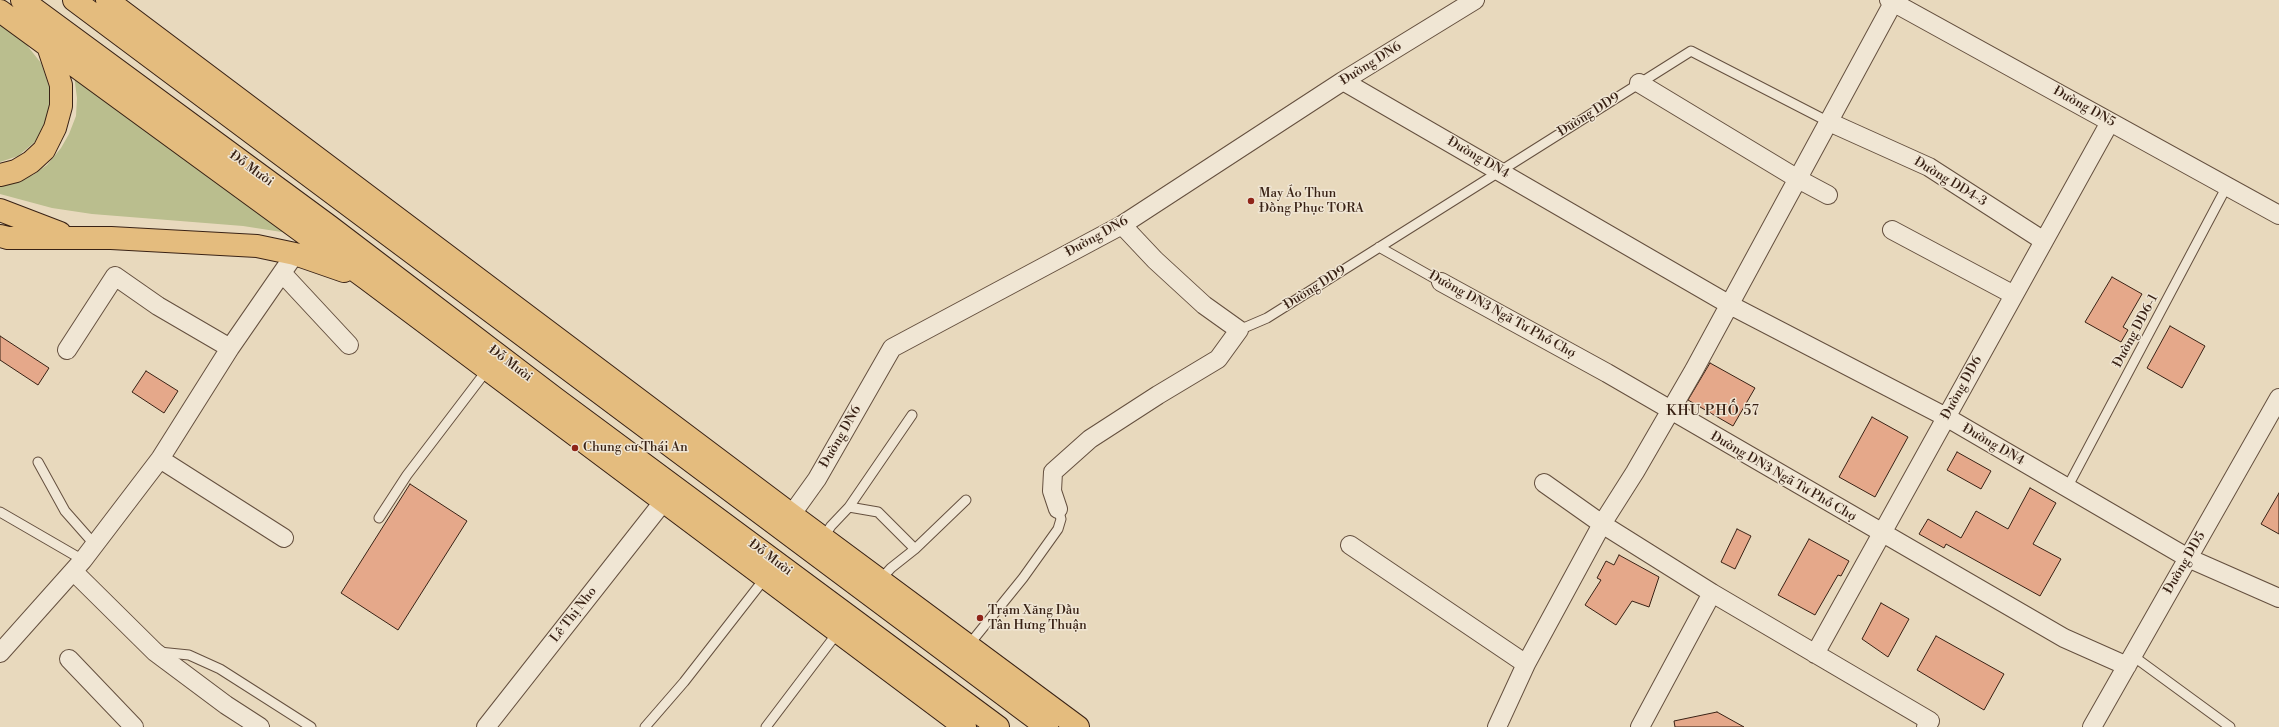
<!DOCTYPE html>
<html>
<head>
<meta charset="utf-8">
<style>
	body { margin:0 }
	canvas { display:block; background:#e8d9bd }
</style>
</head>
<body>
<canvas width="2279" height="727"></canvas>
<script>
const ctx = document.querySelector('canvas').getContext('2d');
ctx.lineJoin = 'round';
function fillPath(path, color) {
  ctx.fillStyle = color;
  ctx.fill(path, 'evenodd');
}
function poly(rows) {
  const path = new Path2D();
  for (const r of rows) {
    path.moveTo(r[0], r[1]);
    for (let i = 2; i < r.length; i += 2) path.lineTo(r[i], r[i + 1]);
  }
  return path;
}
function stroke(path, color, width, dash) {
  ctx.strokeStyle = color;
  ctx.lineWidth = width;
  ctx.lineCap = dash ? 'butt' : 'round';
  ctx.setLineDash(dash || []);
  ctx.stroke(path);
}
function label(font, color, halo, rows, align = 'center') {
  ctx.font = font + ' "Libre Bodoni",serif';
  ctx.lineWidth = 3;
  ctx.setLineDash([]);
  ctx.textBaseline = 'middle';
  ctx.strokeStyle = halo;
  ctx.fillStyle = color;
  for (const [text, x, y, turn = 0] of rows) {
    ctx.save();
    ctx.translate(x, y);
    ctx.rotate((+turn || 0) * Math.PI / 180);
    ctx.textAlign = isNaN(turn) ? turn : align;
    if (halo) ctx.strokeText(text, 0, 0);
    ctx.fillText(text, 0, 0);
    ctx.restore();
  }
}
const green = poly([
	[0,18,14,29,41,63,52,95,49,118,37,140,18,156,0,162],
	[74,75,288,233,243,226,92,214,52,208,0,194,0,185,33,175,47,165,61,148,69,134,76,116,77,98]
]);
const building = poly([
	[2112,277,2142,294,2123,327,2128,330,2121,342,2085,322,2112,277],
	[2170,326,2205,346,2182,388,2147,368,2170,326],
	[0,336,49,368,38,385,0,360,0,336],
	[1710,363,1755,388,1733,426,1688,400,1710,363],
	[146,371,178,391,164,413,132,392,146,371],
	[1872,417,1908,437,1875,497,1839,477,1872,417],
	[1957,452,1991,471,1981,489,1947,470,1957,452],
	[410,484,467,521,398,630,341,593,410,484],
	[2030,488,2056,503,2033,544,2061,559,2040,596,1946,544,1944,548,1919,534,1928,519,1961,538,1976,511,2008,529,2030,488],
	[2279,493,2279,534,2261,524,2279,493],
	[1737,529,1751,536,1735,569,1721,562,1737,529],
	[1809,539,1849,561,1841,576,1838,575,1815,615,1778,595,1809,539],
	[1619,555,1659,577,1649,607,1632,601,1616,625,1585,605,1601,580,1597,578,1606,561,1614,565,1619,555],
	[1881,603,1909,619,1888,657,1862,639,1881,603],
	[1936,636,2004,674,1984,710,1917,670,1936,636],
	[1717,712,1744,727,1675,727,1674,721,1717,712]
]);
const service = poly([
	[1379,247,1441,282],
	[1239,330,1267,318,1691,51,1829,122],
	[38,462,65,511,95,545],
	[2067,488,2227,186],
	[849,507,878,512,915,549,891,568,880,580],
	[0,512,83,560],
	[379,518,407,475,487,370],
	[823,538,831,526,849,507,912,415],
	[915,549,966,500],
	[968,646,1023,578,1058,529,1061,519,1058,509],
	[159,652,189,655,220,669,311,727],
	[2133,656,2230,727],
	[645,727,684,682,765,578],
	[766,727,838,632]
]);
const minor = poly([
	[1889,0,2279,215],
	[1343,81,1730,305,1946,417,2188,558,2279,598],
	[1639,83,1798,179,1828,195],
	[1829,122,1929,167,2044,241],
	[1892,230,2014,295],
	[282,273,349,345],
	[1441,282,1607,373,2064,638,2127,666],
	[67,350,115,276,158,306,230,348],
	[160,459,284,538],
	[1544,483,1602,524,1712,593],
	[1058,509,1052,491,1053,472,1090,439,1158,395,1218,359,1239,330,1204,305,1155,260,1122,225],
	[784,525,817,479,892,348,1122,225,1343,81,1475,0],
	[1350,545,1526,664],
	[73,571,155,652,226,705,260,727],
	[0,653,83,560,160,459,230,348,295,254],
	[1815,654,2110,122],
	[69,659,134,727],
	[486,727,663,502],
	[1497,727,1526,664,1602,524,1635,472,1694,370,1893,3],
	[1640,727,1712,593,1930,721,1926,727],
	[2092,727,2279,398]
]);
const trunk = poly([
	[22,0,329,226,556,399,998,727],
	[74,0,1047,727],
	[107,0,792,515,1078,727],
	[0,11,367,279,965,727],
	[0,175,16,171,31,162,44,150,55,128,61,106,61,85,48,46],
	[0,210,60,233],
	[0,236,8,238,111,238,257,246,295,254,344,271]
]);
const markers = [
	[1251,201,4,"#8f2418"],
	[575,448,4,"#8f2418"],
	[980,618,4,"#8f2418"]
];
const streetNames = [
	["Đường DN6",1371,64,-32],
	["Đường DN5",2084,107,29],
	["Đường DD9",1589,115,-32],
	["Đường DN4",1478,158,30],
	["Đỗ Mười",251,169,36],
	["Đường DD4-3",1950,182,31],
	["Đường DN6",1097,237,-29],
	["Đường DD9",1315,288,-32],
	["Đường DN3 Ngã Tư Phố Chợ",1502,315,29],
	["Đường DD6-1",2136,331,-62],
	["Đỗ Mười",510,364,37],
	["Đường DD6",1962,388,-61],
	["Đường DN6",841,437,-60],
	["Đường DN4",1993,445,30],
	["Đường DN3 Ngã Tư Phố Chợ",1783,477,30],
	["Đỗ Mười",770,558,37],
	["Đường DD5",2185,563,-60],
	["Lê Thị Nho",574,615,-52]
];
const poiNames = [
	["May Áo Thun",1259,194],
	["Đồng Phục TORA",1259,209],
	["Chung cư Thái An",583,448],
	["Trạm Xăng Dầu",988,611],
	["Tân Hưng Thuận",988,626]
];
const neighbourhoodNames = [
	["KHU PHỐ 57",1713,412]
];
fillPath(green, '#babe8e');
fillPath(building, '#e5a88a');
stroke(building, '#392215', 1);
stroke(service, '#65503f', 11);
stroke(minor, '#65503f', 20);
stroke(trunk, '#392215', 24);
stroke(service, '#f0e6d4', 9);
stroke(minor, '#f0e6d4', 18);
stroke(trunk, '#e4bc7e', 22);
for (const [x, y, r, color] of markers) {
  const dot = new Path2D();
  dot.arc(x, y, r, 0, 2 * Math.PI);
  ctx.fillStyle = color;
  ctx.fill(dot);
  stroke(dot, '#f0e6d4', 1.5);
}
label('13px', '#392215', '#f0e6d4', streetNames);
label('13px', '#392215', '#f0e6d4', poiNames, 'left');
ctx.letterSpacing = '1px';
label('14px', '#392215', '#f0e6d4', neighbourhoodNames);
ctx.letterSpacing = '0px';
</script>
</body>
</html>
